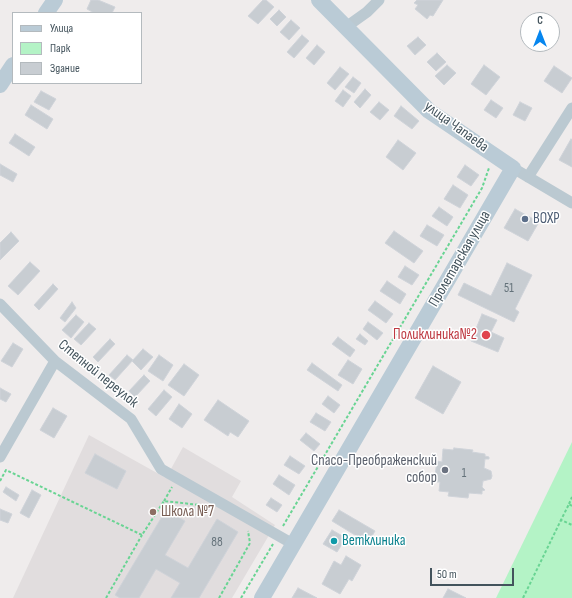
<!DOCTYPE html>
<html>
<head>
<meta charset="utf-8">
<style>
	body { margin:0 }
	#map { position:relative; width:572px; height:598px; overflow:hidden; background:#efecec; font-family:"Sofia Sans Condensed",sans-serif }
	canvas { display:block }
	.legend { position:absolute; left:12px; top:12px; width:130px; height:72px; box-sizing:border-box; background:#fff; border:1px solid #b4babe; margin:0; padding:5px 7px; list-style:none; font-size:12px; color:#43535c }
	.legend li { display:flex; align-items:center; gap:8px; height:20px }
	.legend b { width:20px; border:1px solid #b4babe }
	.north { position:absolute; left:520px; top:12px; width:40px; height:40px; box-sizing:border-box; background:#fff; border:1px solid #b4babe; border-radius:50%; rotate:0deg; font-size:11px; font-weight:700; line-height:16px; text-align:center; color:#43535c }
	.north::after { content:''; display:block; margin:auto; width:14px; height:18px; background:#0686ef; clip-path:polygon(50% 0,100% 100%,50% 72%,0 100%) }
	.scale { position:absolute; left:430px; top:568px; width:84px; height:18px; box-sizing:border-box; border:2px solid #43535c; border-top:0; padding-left:5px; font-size:12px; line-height:14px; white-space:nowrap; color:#43535c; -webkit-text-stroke:3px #fff; paint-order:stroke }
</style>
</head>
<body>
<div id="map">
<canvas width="572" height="598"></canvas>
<ul class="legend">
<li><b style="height:5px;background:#bacbd6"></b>Улица</li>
<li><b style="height:11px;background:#b4f3c6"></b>Парк</li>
<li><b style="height:11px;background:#c8cdd2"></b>Здание</li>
</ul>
<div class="north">С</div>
<div class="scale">50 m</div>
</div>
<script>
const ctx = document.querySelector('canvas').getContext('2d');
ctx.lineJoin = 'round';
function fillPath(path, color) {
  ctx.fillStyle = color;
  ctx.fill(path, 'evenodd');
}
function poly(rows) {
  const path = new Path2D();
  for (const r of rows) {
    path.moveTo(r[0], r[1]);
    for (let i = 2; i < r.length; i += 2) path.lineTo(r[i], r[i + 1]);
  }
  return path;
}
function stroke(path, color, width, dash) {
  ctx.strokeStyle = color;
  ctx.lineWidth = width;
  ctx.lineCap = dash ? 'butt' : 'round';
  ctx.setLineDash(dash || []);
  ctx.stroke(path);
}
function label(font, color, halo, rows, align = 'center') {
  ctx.font = font + ' "Sofia Sans Condensed",sans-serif';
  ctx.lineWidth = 3;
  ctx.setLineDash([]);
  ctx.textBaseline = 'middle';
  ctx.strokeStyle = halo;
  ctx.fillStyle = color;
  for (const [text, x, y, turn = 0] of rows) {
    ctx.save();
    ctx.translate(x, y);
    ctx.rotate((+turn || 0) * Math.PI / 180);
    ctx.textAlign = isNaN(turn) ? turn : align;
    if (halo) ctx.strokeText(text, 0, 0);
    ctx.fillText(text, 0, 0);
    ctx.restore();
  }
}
const education = poly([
	[89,435,166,478,183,447,241,481,232,497,275,525,232,598,13,598]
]);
const green = poly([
	[572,442,572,598,496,598]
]);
const building = poly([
	[91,0,98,0,115,7,112,13,94,13,87,9,91,0],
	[263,0,266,0,274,7,258,24,248,16,263,0],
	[417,0,443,0,433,16,430,15,427,19,415,9,418,5,414,3,417,0],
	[279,10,286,17,277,26,270,19,279,10],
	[291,20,300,28,289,40,280,32,291,20],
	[302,35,309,41,294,58,287,52,302,35],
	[418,37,426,45,415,55,407,46,418,37],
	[317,45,325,52,314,65,306,58,317,45],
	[437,53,446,62,436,71,427,62,437,53],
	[447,65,456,73,444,85,435,76,447,65],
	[484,65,500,77,486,95,471,84,484,65],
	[554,66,572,78,562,93,544,81,554,66],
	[340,67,349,74,335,90,327,83,340,67],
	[353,77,361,83,354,93,345,87,353,77],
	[365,89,371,95,360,108,354,102,365,89],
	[343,90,351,96,343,107,335,101,343,90],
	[41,91,56,99,49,110,34,102,41,91],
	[491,100,503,108,496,118,484,110,491,100],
	[379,102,389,110,380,120,370,112,379,102],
	[520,102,532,108,525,121,513,115,520,102],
	[31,105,53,119,47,129,25,115,31,105],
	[401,106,419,121,412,129,394,116,401,106],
	[15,134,35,147,29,156,9,143,15,134],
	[571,139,572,140,572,167,559,160,571,139],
	[398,140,416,153,403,170,386,157,398,140],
	[0,164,17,174,13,182,0,175,0,164],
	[465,165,479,175,471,186,457,177,465,165],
	[453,185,468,195,460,208,444,199,453,185],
	[439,207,453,217,447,226,432,216,439,207],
	[515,209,539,222,528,241,504,228,515,209],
	[427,225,444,235,437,246,420,236,427,225],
	[394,231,423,251,414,263,385,243,394,231],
	[11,232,19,241,0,260,0,243,11,232],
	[30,262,40,271,18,295,8,286,30,262],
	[507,263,532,275,515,309,519,312,514,322,458,295,464,283,491,296,507,263],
	[405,266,419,275,412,285,398,277,405,266],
	[387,281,406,294,400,304,380,291,387,281],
	[53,284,58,289,39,310,34,305,53,284],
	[375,301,393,314,386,323,368,310,375,301],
	[72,302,76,308,65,322,60,318,72,302],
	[482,314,497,320,491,332,504,338,498,352,471,341,482,314],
	[76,315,84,322,71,338,62,330,76,315],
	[368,322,383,333,377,340,363,329,368,322],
	[89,323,96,329,81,345,74,339,89,323],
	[360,334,368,341,365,345,356,339,360,334],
	[338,337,355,350,350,357,332,344,338,337],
	[110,339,115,344,98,362,93,357,110,339],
	[13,343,23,349,12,367,1,361,13,343],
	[143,349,153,357,141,370,132,361,143,349],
	[127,355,133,360,115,380,109,375,127,355],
	[159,355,173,365,163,381,148,371,159,355],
	[348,360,362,369,353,384,338,375,348,360],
	[312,363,342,385,338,391,307,370,312,363],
	[184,364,199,375,184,396,168,385,184,364],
	[433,366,461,382,443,414,415,398,433,366],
	[144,375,150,381,135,397,129,391,144,375],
	[0,388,11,394,6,402,0,399,0,388],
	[164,390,172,397,156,416,148,409,164,390],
	[328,396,340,405,334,413,322,404,328,396],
	[218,400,249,421,238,437,230,432,228,436,204,420,218,400],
	[179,404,192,414,182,428,169,419,179,404],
	[53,408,67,416,54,438,40,430,53,408],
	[316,413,331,422,325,431,310,422,316,413],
	[306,433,320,444,314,451,300,440,306,433],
	[454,448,473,450,472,452,485,454,485,456,489,457,489,459,485,459,484,468,491,471,492,476,491,479,483,481,482,487,485,490,482,491,482,494,469,493,468,498,448,496,449,492,439,491,440,482,434,482,437,461,442,462,443,449,453,450,454,448],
	[95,454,126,471,117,489,85,473,95,454],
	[290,456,305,466,299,474,284,465,290,456],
	[279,475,295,485,289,495,273,484,279,475],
	[6,487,19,495,16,501,3,492,6,487],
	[32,490,41,495,29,518,20,513,32,490],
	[271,498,282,505,277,512,266,505,271,498],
	[0,509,12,514,8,523,0,520,0,509],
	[166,510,185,521,165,555,188,568,217,519,238,532,199,598,171,598,180,583,156,569,139,598,120,598,115,595,166,510],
	[339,510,375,531,368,543,332,521,339,510],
	[332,530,346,538,337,552,323,544,332,530],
	[346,556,361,565,352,581,349,579,340,594,322,584,334,561,341,565,346,556],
	[298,588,317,598,292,598,298,588],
	[448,589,466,598,443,598,448,589]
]);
const path = poly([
	[0,481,6,470,142,535,164,501,200,505],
	[164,501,172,487],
	[569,504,572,497],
	[572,506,569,504,561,520,572,525],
	[283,526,482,188,489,168],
	[106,598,142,535],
	[219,598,250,543,248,531],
	[241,598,273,544],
	[523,598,561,520]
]);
const street = poly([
	[346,27,367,12,379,0],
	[513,168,572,203],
	[528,177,572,108],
	[0,304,55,361,131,419,161,469,293,544],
	[0,457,55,361]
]);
const secondary = poly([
	[46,13,55,0],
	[0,85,13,65],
	[262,598,513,168,429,111,319,0]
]);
const markers = [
	[525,219,4,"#5c6f8a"],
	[486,335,5,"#e0444e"],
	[445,470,4,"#6b7280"],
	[153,512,4,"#8d6e63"],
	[334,541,4,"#0f9aa8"]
];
const numberNames = [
	["51",509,289],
	["1",464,474],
	["88",217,543]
];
const streetNames = [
	["улица Чапаева",456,127,36],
	["Пролетарская улица",460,259,-60],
	["Степной переулок",98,374,39]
];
const serviceNames = [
	["ВОХР",533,219]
];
const healthNames = [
	["Поликлиника№2",477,335]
];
const worshipNames = [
	["Спасо-Преображенский",437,461],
	["собор",437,478]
];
const educationNames = [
	["Школа №7",161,512]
];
const cultureNames = [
	["Ветклиника",342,541]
];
fillPath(education, '#e1ddde');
fillPath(green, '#b4f3c6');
fillPath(building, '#c8cdd2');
stroke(building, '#cfd3d9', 1);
stroke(path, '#69d493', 2, [3, 2]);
stroke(street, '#bbc9d1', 11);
stroke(secondary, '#bacbd6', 16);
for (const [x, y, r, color] of markers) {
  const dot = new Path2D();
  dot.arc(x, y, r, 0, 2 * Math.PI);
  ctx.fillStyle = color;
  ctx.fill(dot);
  stroke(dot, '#fff', 1.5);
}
label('13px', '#64727a', null, numberNames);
label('15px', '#43535c', '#fff', streetNames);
label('15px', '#4e5e75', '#fff', serviceNames, 'left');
label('15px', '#be3a42', '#fff', healthNames, 'right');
label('15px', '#5b616d', '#fff', worshipNames, 'right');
label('15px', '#785e54', '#fff', educationNames, 'left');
label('15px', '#0d838f', '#fff', cultureNames, 'left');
</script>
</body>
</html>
